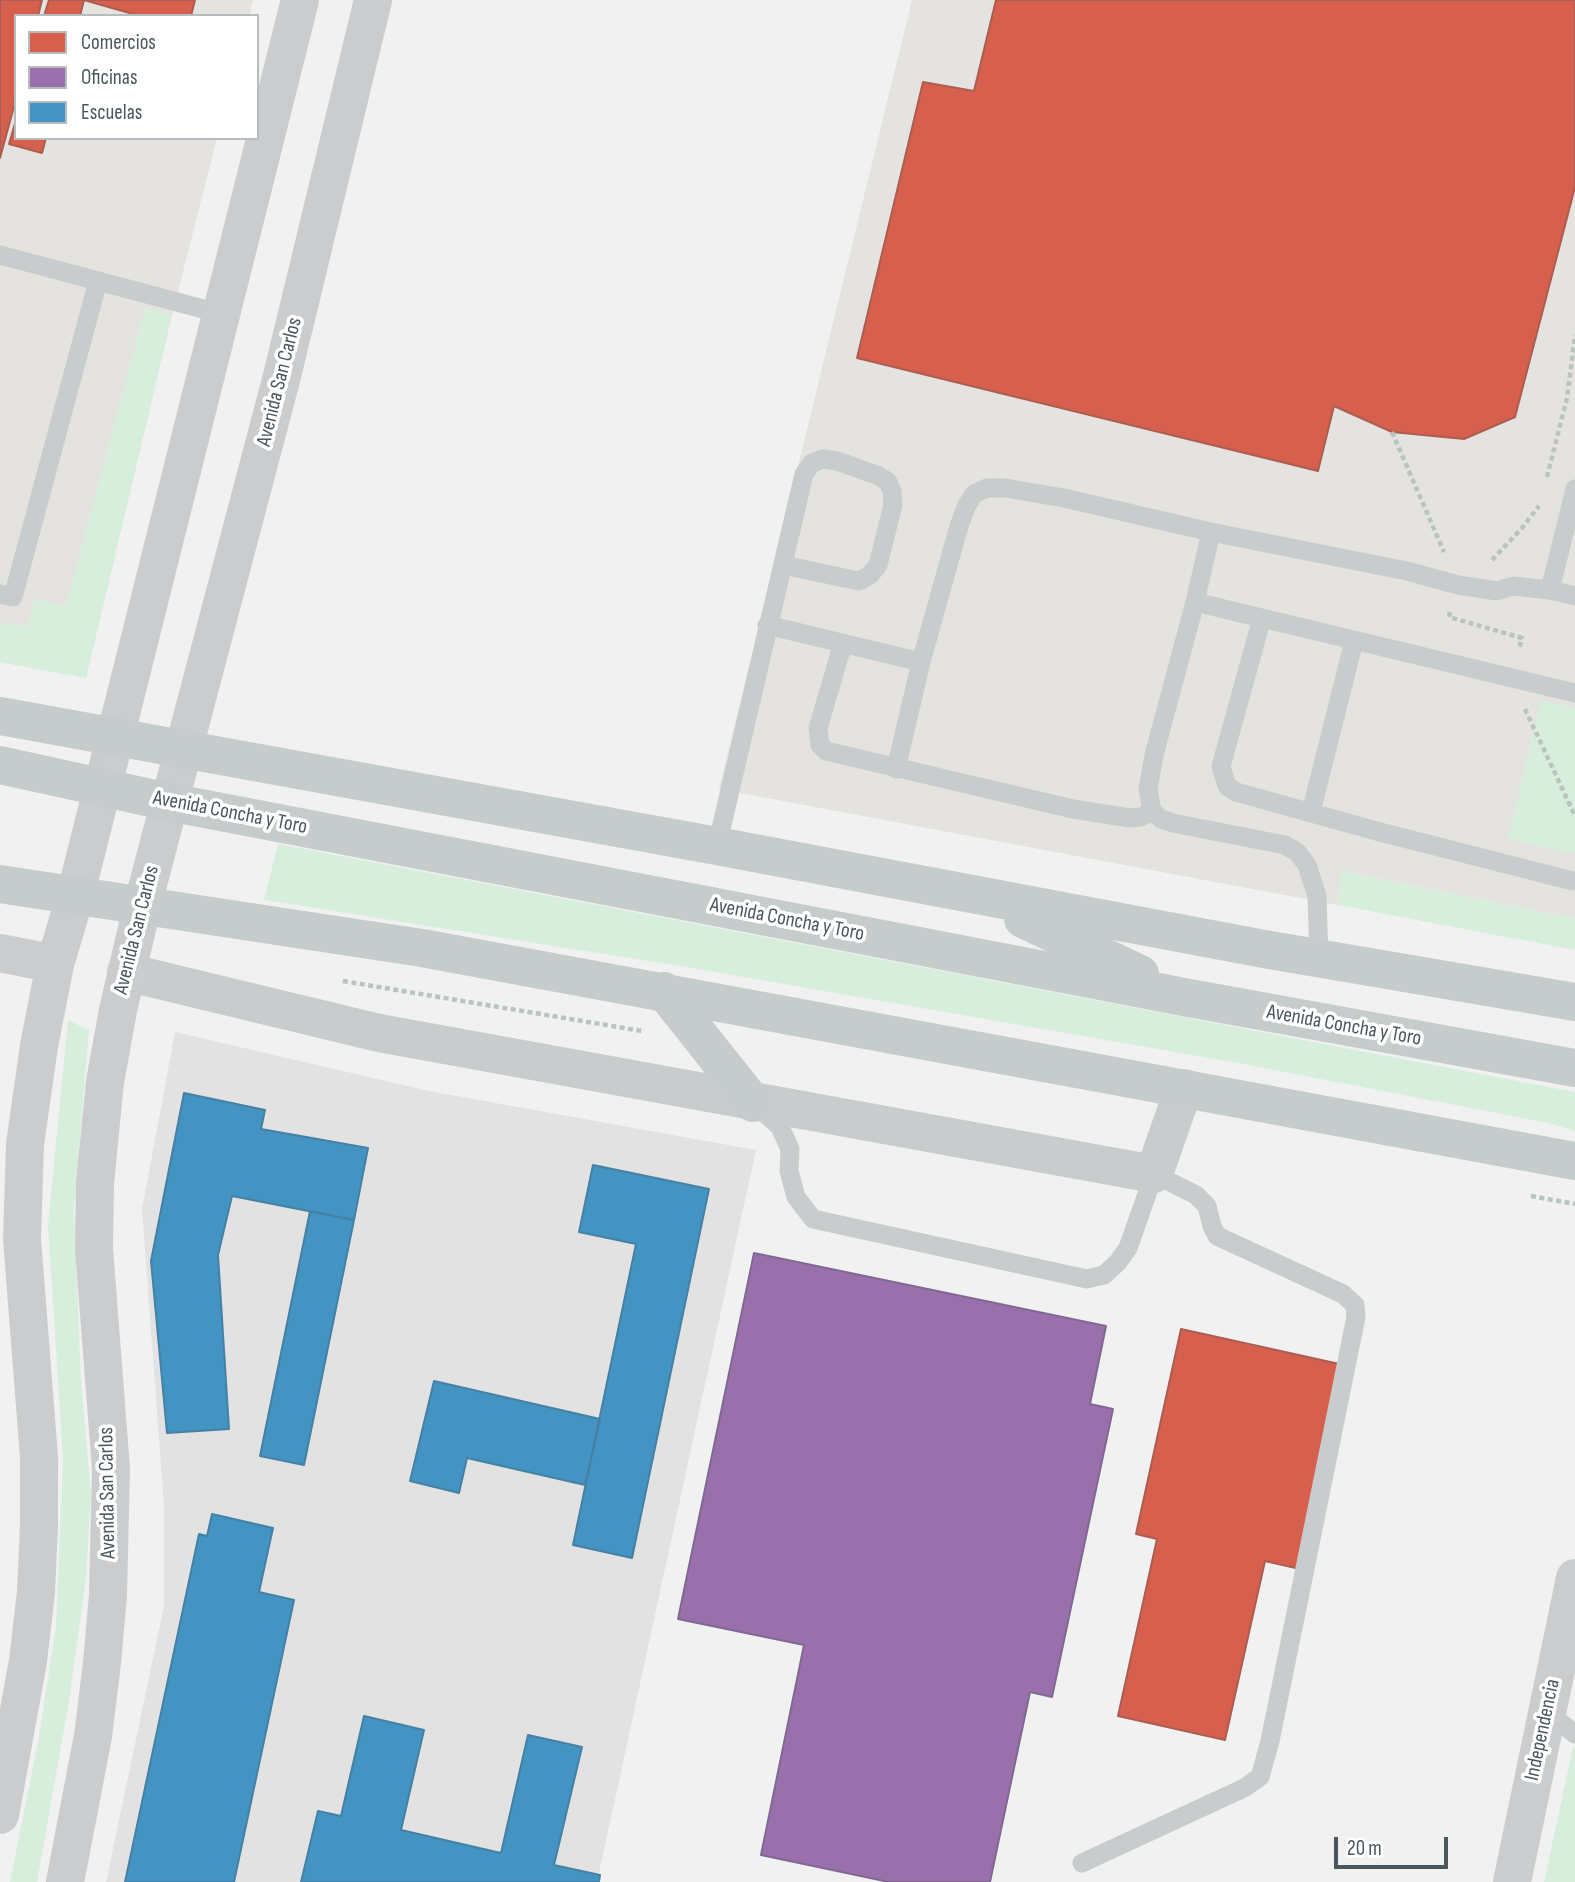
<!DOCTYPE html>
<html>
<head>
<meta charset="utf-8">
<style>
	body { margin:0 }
	#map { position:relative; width:1575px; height:1882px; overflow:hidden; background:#f1f1f1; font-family:"Sofia Sans Condensed",sans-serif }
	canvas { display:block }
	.legend { position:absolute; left:14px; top:14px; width:245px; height:126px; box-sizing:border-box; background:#fff; border:2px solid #b7bcbe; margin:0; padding:9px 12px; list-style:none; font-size:21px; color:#4a575c }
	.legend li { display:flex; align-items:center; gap:14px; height:35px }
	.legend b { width:35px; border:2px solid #b7bcbe }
	.scale { position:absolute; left:1334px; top:1837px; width:114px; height:32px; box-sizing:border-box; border:4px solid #4a575c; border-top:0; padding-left:9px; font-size:21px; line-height:24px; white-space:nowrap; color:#4a575c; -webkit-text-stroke:5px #fff; paint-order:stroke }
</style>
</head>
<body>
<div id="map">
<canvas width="1575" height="1882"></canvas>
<ul class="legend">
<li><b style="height:19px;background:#d6604d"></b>Comercios</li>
<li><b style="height:19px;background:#9970ab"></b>Oficinas</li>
<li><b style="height:19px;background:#4393c3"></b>Escuelas</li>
</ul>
<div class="scale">20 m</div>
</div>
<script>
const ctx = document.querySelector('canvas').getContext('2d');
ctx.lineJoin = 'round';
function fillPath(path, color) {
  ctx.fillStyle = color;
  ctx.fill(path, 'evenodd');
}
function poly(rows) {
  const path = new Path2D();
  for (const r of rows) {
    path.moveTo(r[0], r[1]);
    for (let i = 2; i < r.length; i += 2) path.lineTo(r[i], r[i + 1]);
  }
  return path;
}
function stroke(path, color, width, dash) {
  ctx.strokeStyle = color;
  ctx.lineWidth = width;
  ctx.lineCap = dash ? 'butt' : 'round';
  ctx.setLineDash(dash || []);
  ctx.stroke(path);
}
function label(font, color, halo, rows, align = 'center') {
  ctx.font = font + ' "Sofia Sans Condensed",sans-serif';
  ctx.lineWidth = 7;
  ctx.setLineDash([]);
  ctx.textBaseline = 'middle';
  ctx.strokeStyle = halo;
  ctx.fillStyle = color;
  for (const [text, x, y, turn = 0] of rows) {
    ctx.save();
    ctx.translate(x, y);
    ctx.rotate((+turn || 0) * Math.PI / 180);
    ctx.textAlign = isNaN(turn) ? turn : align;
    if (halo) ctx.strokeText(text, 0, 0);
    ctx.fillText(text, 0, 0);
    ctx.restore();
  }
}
const commercial = poly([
	[0,0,253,0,249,16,16,16,16,138,217,138,172,315,86,678,0,662],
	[912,0,1575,0,1575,919,1342,871,1338,905,719,789]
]);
const education = poly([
	[175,1032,429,1091,756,1150,597,1882,106,1882,164,1606,164,1506,142,1209]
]);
const green = poly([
	[145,307,172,315,86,678,0,662,0,622,28,626,34,599,66,607],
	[1541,700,1575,708,1575,854,1508,839],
	[278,844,1575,1092,1575,1131,1548,1123,1238,1063,686,967,264,900],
	[1341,871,1575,919,1575,950,1338,905],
	[68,1020,89,1030,74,1209,81,1380,91,1494,86,1579,69,1701,37,1882,10,1882,38,1742,56,1627,63,1459,48,1225],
	[1573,1747,1575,1749,1575,1882,1544,1882]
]);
const shops = poly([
	[0,0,42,0,38,16,16,16,16,99,0,158,0,0],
	[49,0,195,0,191,16,140,16,84,0,80,16,44,16,49,0],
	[996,0,1575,0,1575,187,1515,417,1464,439,1392,432,1334,406,1318,471,857,358,923,82,974,91,996,0],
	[16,120,16,138,46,138,42,153,9,144,16,120],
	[1181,1329,1344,1365,1300,1569,1265,1561,1225,1740,1118,1716,1157,1539,1136,1534,1181,1329]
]);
const offices = poly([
	[754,1253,1106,1326,1090,1404,1113,1409,1052,1697,1030,1692,990,1882,889,1882,761,1855,804,1645,678,1619,754,1253]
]);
const schools = poly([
	[184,1093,265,1110,261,1129,368,1148,354,1220,232,1196,218,1255,229,1429,167,1433,151,1261,184,1093],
	[593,1165,709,1189,632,1558,573,1545,636,1244,579,1232,593,1165],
	[310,1211,354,1220,304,1465,260,1456,310,1211],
	[434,1381,600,1419,585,1485,467,1458,459,1493,410,1481,434,1381],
	[212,1514,273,1528,259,1592,294,1600,234,1882,125,1882,199,1534,207,1536,212,1514],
	[364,1716,424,1730,401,1830,501,1853,528,1735,582,1747,554,1865,600,1875,599,1882,301,1882,318,1811,341,1816,364,1716]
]);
const path = poly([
	[1392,432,1444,552],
	[1547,477,1567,398,1575,335],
	[1492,560,1522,528,1539,506],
	[1450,612,1449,617,1522,638,1519,649],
	[1525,709,1575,816],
	[343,981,642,1031],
	[1531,1196,1575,1204]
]);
const lane = poly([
	[0,255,222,314],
	[1550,590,1575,489],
	[0,594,13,597,98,281],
	[1195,602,1575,693],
	[1262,618,1223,759,1221,767,1227,786,1236,792,1380,832,1573,881],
	[767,625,921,662],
	[843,643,818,728,820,745,826,751,1073,809,1130,818,1141,817,1152,811,1161,819,1173,823,1285,845,1297,852,1307,865,1317,896,1319,959],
	[896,769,921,662,959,526,966,507,974,494,987,488,1005,488,1064,498,1211,532,1407,571,1458,585,1497,591,1513,586,1550,590,1575,596],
	[1152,811,1148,789,1154,755,1195,602,1211,532],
	[1311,812,1354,641],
	[717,846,804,474,812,463,823,459,837,461,879,476,888,482,892,491,893,505,878,565,870,575,859,581,783,565],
	[758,1107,780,1127,790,1149,789,1171,796,1197,813,1219,1087,1279,1104,1275,1118,1262,1128,1248,1154,1174,1196,1195,1207,1206,1212,1226,1217,1236,1343,1294,1355,1305,1356,1317,1270,1741,1260,1777,1244,1788,1082,1863],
	[1547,1712,1575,1734]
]);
const street = poly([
	[126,972,379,1033,1154,1174,1184,1088]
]);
const secondary = poly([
	[0,953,55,964],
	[0,1815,28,1661,36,1592,39,1525,39,1457,22,1239,25,1144,39,1046,55,964,75,897,300,0],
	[65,1882,93,1736,102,1663,108,1595,111,1469,94,1249,95,1183,105,1082,118,1010,142,907,282,376,373,0],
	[1512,1882,1575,1578]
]);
const primary = poly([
	[0,716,717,846,1264,949,1575,1002],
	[0,765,169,802,1189,998,1575,1068],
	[0,884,422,948,1575,1161],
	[1023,919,1140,974],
	[664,991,753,1103]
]);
const streetNames = [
	["Avenida San Carlos",280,382,-76],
	["Avenida Concha y Toro",230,813,11],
	["Avenida Concha y Toro",787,920,11],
	["Avenida San Carlos",137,930,-76],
	["Avenida Concha y Toro",1344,1026,10],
	["Avenida San Carlos",108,1493,-91],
	["Independencia",1543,1730,-78]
];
fillPath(commercial, '#e5e3e0');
fillPath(education, '#e3e2e3');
fillPath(green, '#d8eedc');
fillPath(shops, '#d6604d');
stroke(shops, '#ac5d52', 2);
fillPath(offices, '#9970ab');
stroke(offices, '#816893', 2);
fillPath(schools, '#4393c3');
stroke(schools, '#4581a4', 2);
stroke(path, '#b9c4be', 4.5, [5, 3.5]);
stroke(lane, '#c9cccd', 19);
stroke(street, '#c9cccd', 38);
stroke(secondary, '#caccce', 38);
stroke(primary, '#c6cbcc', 38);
label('21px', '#4a575c', '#fff', streetNames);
</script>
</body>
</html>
